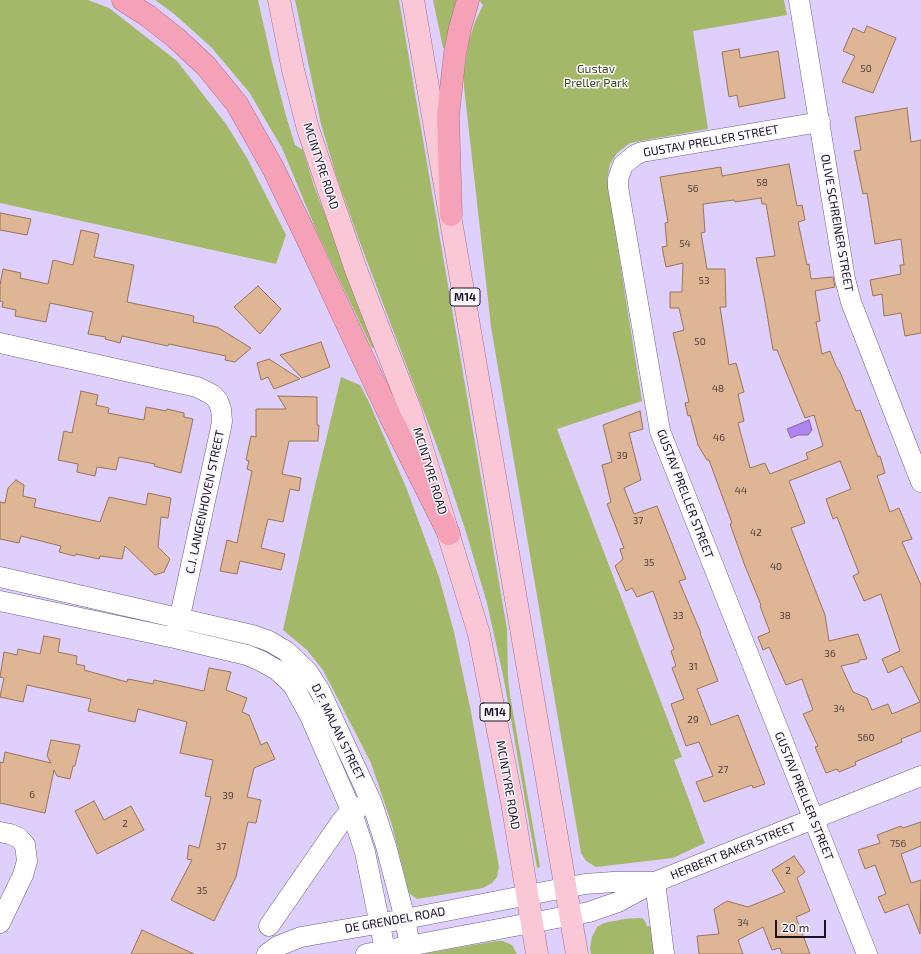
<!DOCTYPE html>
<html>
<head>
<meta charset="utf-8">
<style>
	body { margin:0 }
	#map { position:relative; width:921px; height:954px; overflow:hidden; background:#dfcffc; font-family:"Exo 2",sans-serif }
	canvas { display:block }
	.scale { position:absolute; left:775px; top:920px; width:51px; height:18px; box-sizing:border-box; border:2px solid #191323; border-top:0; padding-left:5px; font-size:12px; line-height:14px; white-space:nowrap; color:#191323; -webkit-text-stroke:3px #faf8fd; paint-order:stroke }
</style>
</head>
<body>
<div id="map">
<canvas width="921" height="954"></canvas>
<div class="scale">20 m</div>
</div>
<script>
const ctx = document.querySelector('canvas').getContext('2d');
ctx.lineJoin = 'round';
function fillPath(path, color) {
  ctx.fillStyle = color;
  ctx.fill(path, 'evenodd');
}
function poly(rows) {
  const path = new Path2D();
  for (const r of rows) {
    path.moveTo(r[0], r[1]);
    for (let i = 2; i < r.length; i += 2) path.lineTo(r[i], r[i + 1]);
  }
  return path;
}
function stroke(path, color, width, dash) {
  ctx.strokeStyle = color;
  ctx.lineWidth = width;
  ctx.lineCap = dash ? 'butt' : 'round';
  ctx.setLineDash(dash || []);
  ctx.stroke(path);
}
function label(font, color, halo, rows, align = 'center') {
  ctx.font = font + ' "Exo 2",sans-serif';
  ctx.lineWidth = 3;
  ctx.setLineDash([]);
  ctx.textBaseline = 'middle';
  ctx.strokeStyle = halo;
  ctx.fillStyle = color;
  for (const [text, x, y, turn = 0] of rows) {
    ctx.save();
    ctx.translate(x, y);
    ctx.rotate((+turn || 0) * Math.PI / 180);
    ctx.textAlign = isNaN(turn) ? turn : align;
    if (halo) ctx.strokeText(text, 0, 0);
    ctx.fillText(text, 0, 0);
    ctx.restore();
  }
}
const green = poly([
	[0,0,88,0,109,8,177,61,226,124,247,158,286,235,276,264,0,203],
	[155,0,258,0,272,62,286,116,295,145,303,150,314,186,376,347,372,348,317,232,282,148,249,92,211,47,173,13],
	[295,0,399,0,507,629,508,678,510,695,540,867,537,868,504,680,487,603,466,532,441,457,359,240,336,175,321,124],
	[433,0,463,0,450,48,443,48],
	[479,0,784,0,787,15,693,31,708,129,630,143,617,153,610,164,607,180,642,401,557,429,682,757,674,760,705,843,673,858,596,867,586,861,581,853,491,327,464,87,464,71,469,40,475,22,483,5],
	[341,377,360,385,368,400,406,487,439,577,454,632,471,712,499,867,497,877,492,883,483,888,417,899,409,893,392,825,371,763,323,670,307,650,283,630,313,494],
	[638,918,642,918,645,921,647,926,653,926,656,954,591,954,590,948,592,937,597,927,604,923,624,919],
	[496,941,503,941,512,945,517,954,423,954]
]);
const water = poly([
	[809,420,812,430,808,435,798,435,791,438,787,429,809,420]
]);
const building = poly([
	[867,26,896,38,873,93,842,82,855,56,843,51,853,28,864,33,867,26],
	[739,49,740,58,778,51,785,98,739,107,737,95,729,97,722,52,739,49],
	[907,108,911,142,921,140,921,333,905,336,901,313,884,316,882,294,873,296,870,280,901,274,900,265,904,265,901,239,875,244,867,193,863,194,854,151,861,150,855,117,907,108],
	[789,164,797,206,802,205,805,220,798,222,807,265,809,264,811,279,833,277,835,287,815,291,820,321,816,322,822,354,830,351,836,366,840,372,856,411,860,410,878,457,880,456,885,473,877,476,890,512,899,508,912,539,902,542,921,585,921,731,901,739,902,742,855,762,856,765,839,772,837,769,826,773,815,747,818,746,803,714,813,710,802,679,786,685,769,647,763,650,758,637,770,632,760,606,761,605,745,566,730,524,732,523,709,460,707,460,698,445,690,415,688,416,685,403,689,402,673,333,684,330,679,308,670,308,670,292,682,292,683,263,666,267,662,247,667,246,665,223,668,222,660,177,721,167,722,176,789,164],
	[761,198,762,204,766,204,775,256,756,258,765,302,773,350,777,350,805,418,814,415,823,446,806,453,808,459,770,474,765,463,750,468,738,423,744,421,738,394,744,392,736,363,729,365,720,307,726,307,725,269,707,269,701,233,705,232,703,204,734,200,735,202,761,198],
	[840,461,851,489,826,499,833,519,837,517,859,573,853,576,864,601,881,594,900,651,882,659,888,673,902,666,920,702,892,714,888,704,872,710,867,698,853,692,841,666,859,662,859,660,867,659,858,634,829,641,825,615,791,528,805,523,789,481,840,461],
	[0,213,31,219,27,235,0,230,0,213],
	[81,230,99,234,94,257,134,265,127,302,194,316,193,322,217,327,251,348,235,362,225,360,226,356,169,344,168,346,122,336,120,343,105,339,106,337,88,334,93,312,50,303,46,322,15,316,16,310,2,307,3,302,0,301,0,285,3,269,21,273,20,278,48,284,53,260,73,265,81,230],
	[258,286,281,309,260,334,234,307,258,286],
	[321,342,330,367,302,378,280,355,321,342],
	[269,359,300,379,274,389,268,377,261,380,257,363,269,359],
	[81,391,98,395,96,405,109,408,108,413,144,420,146,407,166,411,167,409,184,413,184,417,193,419,181,473,154,466,155,464,119,457,116,470,97,467,95,476,77,472,78,464,58,460,64,431,72,433,81,391],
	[278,396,317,397,317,425,319,425,318,441,289,441,282,474,301,478,299,491,290,489,283,522,268,519,261,548,285,554,281,570,240,561,237,574,220,571,227,540,237,543,252,471,247,469,249,461,246,460,251,436,256,437,256,409,286,409,278,396],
	[640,411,643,429,629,433,641,480,624,488,634,514,657,506,686,579,679,581,701,633,700,633,718,681,697,689,711,725,738,715,765,784,753,788,752,785,704,802,696,782,713,776,699,742,686,746,671,704,684,699,672,668,676,666,671,651,674,649,653,591,637,597,632,588,626,591,615,566,623,559,620,549,624,548,607,504,611,502,602,465,612,462,603,425,640,411],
	[16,480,24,485,23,496,36,499,34,507,100,522,109,497,146,505,148,493,171,498,168,518,161,517,158,547,170,559,164,572,155,575,125,546,122,559,100,556,99,559,76,554,75,556,59,552,61,546,21,536,19,543,0,539,0,502,5,503,8,488,16,480],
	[44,636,60,639,58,652,77,656,76,664,85,666,84,670,127,682,128,679,153,684,154,680,204,691,209,668,231,672,226,690,247,698,242,712,249,715,261,745,267,742,275,759,254,768,247,797,261,800,256,823,248,822,236,877,214,921,171,900,192,860,187,859,189,845,199,848,211,797,205,796,213,760,180,753,187,722,138,709,135,722,88,711,91,699,27,685,23,702,0,697,4,678,0,677,4,652,17,655,18,649,40,654,44,636],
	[51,740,80,745,75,766,73,766,70,779,57,776,54,770,45,813,0,803,0,762,3,763,5,752,51,763,47,756,51,740],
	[94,801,104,820,131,806,144,830,97,854,75,811,94,801],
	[921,822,921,846,901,854,911,883,921,880,920,934,908,904,885,913,878,897,886,894,875,865,865,869,858,850,880,843,877,835,901,826,903,828,921,822],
	[794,856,805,872,797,878,810,911,796,917,810,954,782,954,780,948,772,950,763,927,738,940,743,954,699,954,697,936,719,934,714,909,727,901,748,907,785,892,772,870,794,856],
	[142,930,194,954,131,954,142,930]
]);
const street = poly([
	[799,0,845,279,851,302,921,482],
	[820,122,642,152,635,155,623,165,618,179,618,187,660,431,867,954],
	[0,343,197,387,213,395,218,401,221,409,222,421,220,432,177,630],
	[0,577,252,635,269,641,286,651,307,671,320,691,372,803,386,846,405,919,410,946],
	[0,601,175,638,247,655,261,661,277,670,293,685,310,716,351,810,365,852,385,950],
	[0,832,10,834,19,838,25,845,27,861,23,875,0,923],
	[655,882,664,954],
	[269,926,341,822,351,810,362,806],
	[267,954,278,946,301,937,405,919,585,884,613,882,653,882],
	[366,954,589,912,618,902,655,882,921,776]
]);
const primary = poly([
	[279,0,293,70,308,129,356,270,410,409,479,634,512,802,537,954],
	[413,0,577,954]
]);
const highway = poly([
	[123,0,148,16,176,38,206,66,237,104,273,168,306,236,390,416,449,534],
	[451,215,448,116,455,53,460,28,468,0]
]);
const numberNames = [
	["50",866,69],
	["58",762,183],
	["56",693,189],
	["54",685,244],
	["53",704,281],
	["50",700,342],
	["48",718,389],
	["46",719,438],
	["39",622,456],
	["44",741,491],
	["37",638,521],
	["42",756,533],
	["35",649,563],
	["40",776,567],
	["33",678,616],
	["38",785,616],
	["36",830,654],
	["31",693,667],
	["34",839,709],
	["29",693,720],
	["560",866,738],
	["27",723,770],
	["6",32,795],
	["39",228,796],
	["2",125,824],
	["756",898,844],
	["37",221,847],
	["2",788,871],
	["35",202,891],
	["34",743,923]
];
const shields = [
	[465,297,30],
	[495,712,30]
];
const shieldNames = [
	["M14",465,297],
	["M14",495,712]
];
const parkNames = [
	["Gustav",596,69],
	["Preller Park",596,83]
];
const streetNames = [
	["GUSTAV PRELLER STREET",711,141,-10],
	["MCINTYRE ROAD",321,166,72],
	["OLIVE SCHREINER STREET",837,223,80],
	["MCINTYRE ROAD",430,471,73],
	["GUSTAV PRELLER STREET",685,494,69],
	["C.J. LANGENHOVEN STREET",205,502,-78],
	["D.F. MALAN STREET",338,732,64],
	["MCINTYRE ROAD",508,785,80],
	["GUSTAV PRELLER STREET",804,796,68],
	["HERBERT BAKER STREET",733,851,-22],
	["DE GRENDEL ROAD",395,920,-10]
];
fillPath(green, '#a3b969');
fillPath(water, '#b185f1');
stroke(water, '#8363b3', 1);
fillPath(building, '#deb695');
stroke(building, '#987455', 1);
stroke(street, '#6d5f86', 21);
stroke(primary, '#a87084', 23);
stroke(highway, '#a87084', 23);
stroke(street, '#fff', 20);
stroke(primary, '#f9c7d5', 22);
stroke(highway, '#f5a2b9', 22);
label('10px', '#4a3c40', null, numberNames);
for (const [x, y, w] of shields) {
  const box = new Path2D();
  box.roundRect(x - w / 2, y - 9, w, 18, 3);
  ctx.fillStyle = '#faf8fd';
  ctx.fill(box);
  stroke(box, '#191323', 1);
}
label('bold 11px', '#191323', null, shieldNames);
label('12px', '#3d4916', '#faf8fd', parkNames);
label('12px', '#191323', '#faf8fd', streetNames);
</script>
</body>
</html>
